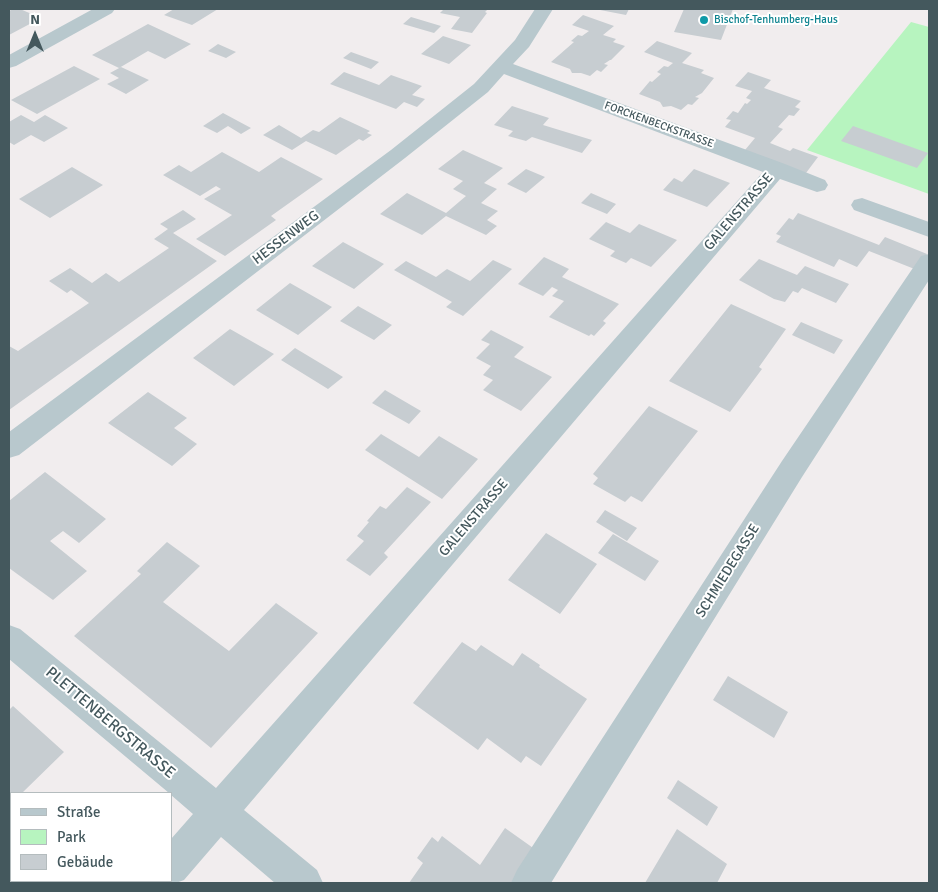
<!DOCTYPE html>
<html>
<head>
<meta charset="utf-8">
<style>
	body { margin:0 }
	#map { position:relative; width:938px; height:892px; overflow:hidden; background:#f1edee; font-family:Signika,sans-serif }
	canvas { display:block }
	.frame { position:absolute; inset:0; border:10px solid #44585d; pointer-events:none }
	.legend { position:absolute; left:10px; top:792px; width:162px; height:90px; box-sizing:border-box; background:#fff; border:1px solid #b4bcbe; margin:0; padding:6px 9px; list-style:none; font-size:15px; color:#44585d }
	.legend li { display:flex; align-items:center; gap:10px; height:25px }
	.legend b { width:25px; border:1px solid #b4bcbe }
	.north { position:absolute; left:10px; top:10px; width:50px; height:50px; -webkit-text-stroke:4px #fff; paint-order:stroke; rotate:0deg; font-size:14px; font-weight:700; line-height:20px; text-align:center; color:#44585d }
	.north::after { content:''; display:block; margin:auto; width:18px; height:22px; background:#44585d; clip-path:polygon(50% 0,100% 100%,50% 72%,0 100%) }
</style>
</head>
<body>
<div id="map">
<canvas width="938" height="892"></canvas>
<div class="frame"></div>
<ul class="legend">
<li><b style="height:6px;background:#b8c8cd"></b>Straße</li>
<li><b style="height:14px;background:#b7f4bf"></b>Park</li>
<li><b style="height:14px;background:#c7cdd1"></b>Gebäude</li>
</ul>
<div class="north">N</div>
</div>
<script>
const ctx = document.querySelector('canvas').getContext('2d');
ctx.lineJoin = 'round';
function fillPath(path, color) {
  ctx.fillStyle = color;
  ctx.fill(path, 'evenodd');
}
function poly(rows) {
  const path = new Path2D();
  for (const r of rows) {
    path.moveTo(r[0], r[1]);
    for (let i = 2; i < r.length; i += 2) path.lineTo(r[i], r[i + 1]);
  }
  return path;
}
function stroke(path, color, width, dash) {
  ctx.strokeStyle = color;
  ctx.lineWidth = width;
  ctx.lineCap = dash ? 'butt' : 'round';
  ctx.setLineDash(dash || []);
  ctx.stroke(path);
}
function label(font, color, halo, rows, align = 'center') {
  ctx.font = font + ' Signika,sans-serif';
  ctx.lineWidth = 4;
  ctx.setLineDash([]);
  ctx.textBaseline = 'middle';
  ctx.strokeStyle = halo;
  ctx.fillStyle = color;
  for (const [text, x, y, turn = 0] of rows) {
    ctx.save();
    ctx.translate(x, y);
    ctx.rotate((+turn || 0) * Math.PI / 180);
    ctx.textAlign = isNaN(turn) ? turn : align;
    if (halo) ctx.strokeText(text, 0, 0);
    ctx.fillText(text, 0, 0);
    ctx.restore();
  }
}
const green = poly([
	[911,22,929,27,929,194,807,150]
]);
const building = poly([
	[13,9,20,9,41,18,9,35,9,11],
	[174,9,218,9,192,25,164,15],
	[444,9,488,9,485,12,487,13,472,33,451,29,460,17,440,13],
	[595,9,629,9,626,15],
	[684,9,733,9,721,40,674,32],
	[583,15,614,26,603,35,616,39,613,42,625,46,611,60,610,60,604,64,608,65,601,72,597,70,590,76,581,73,572,73,570,69,551,62,574,42,571,41,578,35,582,36,589,31,572,25],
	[411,17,441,26,434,33,403,24],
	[148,24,191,44,165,59,148,51,119,68,92,55],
	[443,36,471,45,449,64,421,54],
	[657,41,692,53,682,63,704,70,701,73,714,78,702,93,695,97,699,98,692,105,688,104,681,110,671,106,663,107,660,102,639,94,650,81,652,82,661,74,657,72,664,66,668,67,673,63,644,52],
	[218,44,236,52,226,58,208,51],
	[351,52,379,62,371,69,343,58],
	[74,66,100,79,37,114,11,100],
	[121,67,149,80,126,94,107,84,119,78,110,73],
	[344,72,379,85,391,75,422,86,412,95,425,99,417,107,404,102,396,109,330,84],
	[748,72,771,80,764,88,801,101,795,107,800,109,794,116,789,115,778,127,783,129,770,143,790,151,793,148,818,157,806,173,745,150,755,138,725,127,731,120,726,119,733,111,738,113,745,103,747,104,751,100,746,98,752,91,735,86],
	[512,106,549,118,543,125,592,140,582,153,532,137,526,141,508,136,513,131,494,125],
	[223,113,251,128,241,134,228,126,217,133,203,126],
	[21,115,34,122,45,115,68,128,44,142,31,135,14,145,9,142,9,122],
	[340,117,370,131,367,133,372,135,363,141,359,139,336,155,306,141,292,150,263,135,279,125,301,138,313,130,319,132],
	[853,126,928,153,917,168,841,141],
	[463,150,503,168,484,183,497,189,481,203,498,211,487,220,497,226,486,235,446,216,422,235,380,214,407,193,446,213,466,196,453,189,463,181,438,169],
	[222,152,259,172,281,157,323,179,271,216,276,220,225,256,196,239,232,215,204,199,221,189,216,186,200,196,163,175,179,165,191,172],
	[72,167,103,185,50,218,19,199],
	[526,169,545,177,526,193,507,184],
	[694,169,730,183,707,207,663,190,674,178,682,182],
	[591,193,616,204,607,214,581,203],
	[183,210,196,219,173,233,217,261,9,410,9,346,18,351,89,303,71,290,67,293,49,281,70,268,92,283,106,273,119,282,169,248,154,239,168,229,160,224],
	[798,213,879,245,885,237,927,254,917,270,869,251,857,267,839,259,834,267,776,242,781,236,776,234,789,218,793,220],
	[606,222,630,233,639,224,677,240,651,267,631,258,626,263,610,256,615,251,589,239],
	[343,242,384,264,354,289,312,266],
	[544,257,569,269,562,277,619,304,603,321,606,323,594,336,591,334,589,336,549,317,564,301,552,296,558,290,552,287,543,296,518,284],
	[759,259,797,275,805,266,849,284,836,303,802,288,798,293,793,291,785,302,774,299,739,280],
	[493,260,512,269,463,316,446,307,452,302,394,270,406,261,436,277,447,269,470,281],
	[290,283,332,307,298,335,256,310],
	[731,304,786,329,759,367,762,369,730,412,669,381],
	[358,306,392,325,374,340,340,321],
	[801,322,843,340,834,354,792,335],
	[230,329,274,354,234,386,193,358],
	[491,330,524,347,514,357,552,377,521,411,483,390,493,380,483,375,491,366,476,358,490,344,481,340],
	[295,348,330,369,343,377,328,389,281,360],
	[385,390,421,411,409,424,372,403],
	[148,392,187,418,174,428,197,444,172,466,108,423],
	[649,406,698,431,642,502,631,496,625,502,593,484,598,478,593,474],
	[381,434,419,457,439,436,478,459,442,499,365,450],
	[45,472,106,519,79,543,63,531,50,541,87,571,53,600,9,568,9,501],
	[407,487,431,502,384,553,388,557,370,576,346,560,364,541,357,536,369,522,367,521,380,506,386,509],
	[605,510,637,528,627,541,596,522],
	[546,533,597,564,560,614,508,580],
	[613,534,659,561,645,581,598,553],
	[167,542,200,566,163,602,229,651,276,603,318,633,211,748,74,636,141,574,137,571],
	[462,642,476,651,481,645,513,666,522,653,540,665,539,667,587,699,541,766,526,756,521,763,487,738,478,750,413,703],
	[728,676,788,712,774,738,713,700],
	[13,706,64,752,22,793,11,793,11,804,9,806,9,710],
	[678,780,718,807,707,826,667,798],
	[505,828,536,850,514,883,409,883,423,863,417,858,432,837,438,842,442,836,480,865],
	[677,829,727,864,717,883,645,883],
	[11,856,11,881,40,881,43,883,9,883,9,859]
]);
const minor = poly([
	[93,9,115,9,112,13,16,66,9,68,9,55,93,9],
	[535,9,553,9,529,47,513,64,785,164,825,180,828,185,825,190,817,192,780,179,244,810,317,870,323,883,275,883,221,837,184,880,176,883,166,883,160,881,171,881,171,839,193,814,171,795,171,793,169,793,9,659,9,625,20,629,216,788,763,172,504,74,488,92,405,158,19,455,9,458,9,432,391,150,474,84,515,40,535,9],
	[862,198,929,222,929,237,854,210,851,205,854,200,862,198],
	[929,254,929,280,802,477,551,883,511,883,517,870,782,461,921,256,929,254]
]);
const markers = [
	[704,20,5,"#0f9aa8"]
];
const farCulturenames = [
	["Bischof-Tenhumberg-Haus",714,20]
];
const farStreetnames = [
	["FORCKENBECKSTRASSE",659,125,20]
];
const streetNames = [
	["GALENSTRASSE",739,212,-49],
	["HESSENWEG",286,238,-37],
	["GALENSTRASSE",474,518,-49],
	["SCHMIEDEGASSE",728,571,-58]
];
const nearStreetnames = [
	["PLETTENBERGSTRASSE",110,723,40]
];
fillPath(green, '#b7f4bf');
fillPath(building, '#c7cdd1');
fillPath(minor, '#b8c8cd');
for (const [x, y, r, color] of markers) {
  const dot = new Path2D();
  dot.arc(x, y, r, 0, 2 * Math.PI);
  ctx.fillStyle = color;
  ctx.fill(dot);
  stroke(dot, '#fff', 2);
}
label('11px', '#0d838f', '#fff', farCulturenames, 'left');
label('11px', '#44585d', '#fff', farStreetnames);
label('14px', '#44585d', '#fff', streetNames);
label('16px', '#44585d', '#fff', nearStreetnames);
</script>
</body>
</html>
